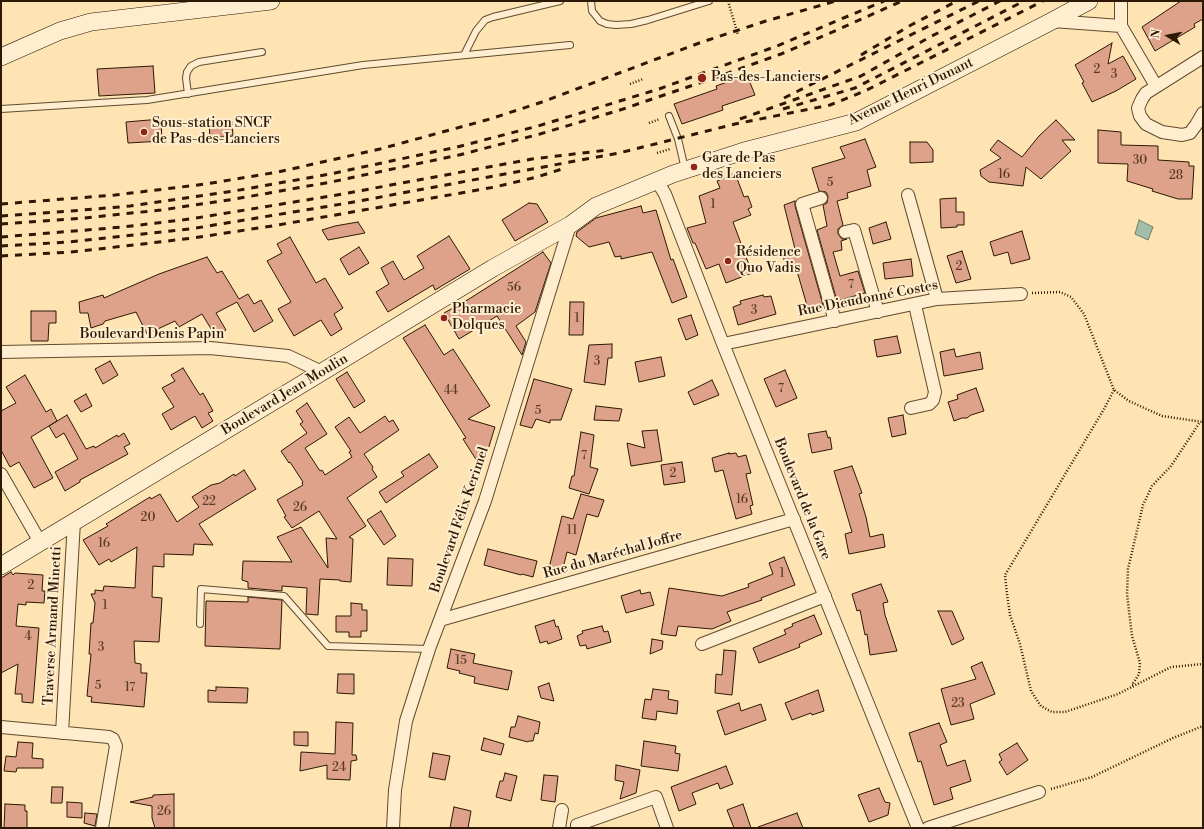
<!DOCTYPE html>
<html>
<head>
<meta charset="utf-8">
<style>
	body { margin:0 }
	#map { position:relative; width:1204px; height:829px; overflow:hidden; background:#fee3b3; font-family:"Libre Bodoni",serif }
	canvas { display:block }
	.frame { position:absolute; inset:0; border:2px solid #2d1803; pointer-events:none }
	.north { position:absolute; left:1148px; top:16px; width:40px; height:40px; -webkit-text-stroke:3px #feedce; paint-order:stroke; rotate:280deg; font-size:11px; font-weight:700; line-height:16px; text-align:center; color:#2d1803 }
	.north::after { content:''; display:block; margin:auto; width:14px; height:18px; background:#2d1803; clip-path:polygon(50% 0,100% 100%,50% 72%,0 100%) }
</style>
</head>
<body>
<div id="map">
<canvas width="1204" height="829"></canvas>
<div class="frame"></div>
<div class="north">N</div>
</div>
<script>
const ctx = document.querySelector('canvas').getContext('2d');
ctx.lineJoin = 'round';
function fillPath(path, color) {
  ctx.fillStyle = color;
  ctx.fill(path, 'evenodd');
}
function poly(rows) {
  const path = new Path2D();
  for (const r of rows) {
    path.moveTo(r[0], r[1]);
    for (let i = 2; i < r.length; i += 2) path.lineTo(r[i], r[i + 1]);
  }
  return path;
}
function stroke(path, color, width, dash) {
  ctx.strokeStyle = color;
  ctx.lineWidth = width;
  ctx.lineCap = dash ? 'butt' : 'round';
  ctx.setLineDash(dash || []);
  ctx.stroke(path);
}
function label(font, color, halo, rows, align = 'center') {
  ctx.font = font + ' "Libre Bodoni",serif';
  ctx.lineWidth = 4;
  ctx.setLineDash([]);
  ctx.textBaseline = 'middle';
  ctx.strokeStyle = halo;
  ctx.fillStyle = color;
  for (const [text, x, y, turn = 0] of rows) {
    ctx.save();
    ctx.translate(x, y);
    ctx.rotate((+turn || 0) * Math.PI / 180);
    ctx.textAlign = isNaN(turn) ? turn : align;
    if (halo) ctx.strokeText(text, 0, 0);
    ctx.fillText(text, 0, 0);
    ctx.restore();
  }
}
const water = poly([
	[1139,220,1153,227,1148,240,1135,234,1139,220]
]);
const building = poly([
	[1181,1,1203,1,1203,19,1194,24,1195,27,1155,51,1142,27,1181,1],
	[1112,43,1108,64,1123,56,1136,79,1116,91,1092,102,1082,83,1084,82,1075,65,1112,43],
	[153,66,155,93,99,96,97,69,153,66],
	[747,75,755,95,722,106,723,110,682,124,674,104,717,89,716,86,747,75],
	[161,119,162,141,128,143,126,122,161,119],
	[1056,120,1075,140,1062,140,1071,151,1041,179,1026,167,1023,186,989,182,981,176,980,170,1001,158,990,150,998,140,1022,157,1039,136,1056,120],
	[232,122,233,136,210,138,209,123,232,122],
	[1098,130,1121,132,1121,145,1158,146,1158,160,1189,162,1189,166,1194,166,1192,199,1178,199,1152,191,1153,189,1127,181,1128,164,1098,163,1098,130],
	[865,139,876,167,867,170,871,186,847,193,848,198,837,201,843,225,838,229,838,234,842,239,847,239,841,241,842,250,833,252,840,276,858,271,865,293,837,301,817,230,827,226,823,205,827,203,828,196,826,192,819,191,812,168,845,158,840,147,865,139],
	[910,142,927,142,933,150,933,162,910,163,910,142],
	[735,173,744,197,748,196,752,207,748,209,751,215,733,222,752,273,726,283,719,264,706,269,695,243,693,243,687,228,706,223,699,196,720,188,717,181,735,173],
	[956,198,956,212,964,212,964,225,957,225,957,227,941,228,940,199,956,198],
	[795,201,795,206,823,305,808,309,797,271,788,273,783,256,796,253,784,205,795,201],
	[529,203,537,204,548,222,515,241,502,220,529,203],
	[641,206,643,213,656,210,671,260,673,259,687,297,672,303,652,252,621,259,621,256,615,257,609,242,589,247,576,236,577,232,596,218,641,206],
	[358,222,365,233,328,240,322,230,335,226,358,222],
	[886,222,891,239,873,244,869,228,886,222],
	[1022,231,1030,259,1011,264,1008,252,994,256,990,242,1022,231],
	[449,236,470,269,435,290,433,285,388,312,376,292,389,284,381,268,393,261,404,280,424,268,417,256,449,236],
	[290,237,316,283,325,278,343,308,334,314,342,329,331,336,321,320,294,336,278,309,291,302,267,261,282,253,277,244,290,237],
	[359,247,369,263,349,275,340,259,359,247],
	[962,251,971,279,956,283,947,256,962,251],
	[543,252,551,263,535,312,516,326,526,342,522,355,497,316,459,339,444,313,469,299,543,252],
	[207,257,217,273,222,271,239,299,248,294,254,304,261,300,273,321,254,332,237,302,216,313,226,330,216,337,202,314,179,327,175,321,147,334,136,312,105,321,103,324,91,328,88,313,80,313,79,302,103,295,104,298,159,274,207,257],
	[911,259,913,276,885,279,883,263,911,259],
	[763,295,764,297,771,296,776,314,738,325,733,307,741,304,740,301,763,295],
	[570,302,584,302,583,335,569,335,570,302],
	[31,311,56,311,56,323,49,323,48,341,31,341,31,311],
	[691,315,698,335,686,340,678,319,691,315],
	[425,325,444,355,453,349,490,406,468,419,495,427,482,469,463,439,466,438,403,338,425,325],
	[897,336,901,353,877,357,874,340,897,336],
	[612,344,612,358,608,358,605,385,584,382,589,345,612,344],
	[954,349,956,357,980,352,983,369,944,376,940,352,954,349],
	[661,357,665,376,639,382,635,362,661,357],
	[110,361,118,375,103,384,95,369,110,361],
	[183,368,196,389,200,395,203,393,213,411,208,413,213,421,202,428,195,416,171,430,162,414,174,407,162,388,175,381,171,375,183,368],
	[785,370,797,398,776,407,764,379,785,370],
	[347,372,365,401,354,408,336,379,347,372],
	[25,375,46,412,51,409,57,421,31,437,53,478,34,488,19,462,10,467,1,450,1,411,16,403,6,387,25,375],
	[534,379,572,389,561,420,550,420,550,423,536,419,532,428,520,425,534,379],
	[712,380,719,395,694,405,688,392,712,380],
	[976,388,984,411,971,415,967,418,962,418,954,421,948,402,958,399,957,395,976,388],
	[86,394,92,406,81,412,74,401,86,394],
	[307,403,327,434,305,448,320,471,322,470,325,475,352,457,349,452,351,451,335,427,349,417,360,433,385,416,389,422,393,420,399,430,364,454,373,467,372,469,377,477,347,498,366,526,349,537,353,539,351,582,340,581,340,580,320,579,318,615,306,614,307,588,282,586,282,591,248,588,248,582,242,580,243,561,292,562,277,537,301,527,328,568,326,538,337,539,319,511,292,528,284,517,286,516,277,500,303,485,302,483,303,482,290,462,289,463,281,451,307,433,300,424,303,422,296,411,307,403],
	[596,406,622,409,619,421,594,420,596,406],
	[67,415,86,449,94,446,95,448,117,435,118,437,124,433,130,444,124,447,128,454,80,480,80,482,65,491,55,472,78,459,64,433,56,438,49,426,67,415],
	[903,415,906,434,892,437,888,418,903,415],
	[657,430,662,461,631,466,627,443,645,448,642,431,657,430],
	[826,431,828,438,830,437,832,449,812,453,808,434,826,431],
	[581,432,594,435,590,467,598,469,589,494,569,488,572,476,574,476,581,432],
	[729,453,729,454,736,453,738,457,746,455,751,473,746,474,753,505,750,506,752,514,736,519,723,470,715,472,712,458,729,453],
	[429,454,438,467,386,503,379,492,404,476,401,472,429,454],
	[682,462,685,482,664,485,661,465,682,462],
	[852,466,862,493,859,494,866,517,870,537,883,534,885,547,849,554,845,534,852,532,834,471,852,466],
	[244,470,256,489,199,524,213,545,194,544,193,555,164,554,164,567,153,566,152,597,162,598,159,642,134,641,135,663,141,664,141,673,147,673,144,707,91,702,92,697,87,696,91,654,89,654,91,623,93,623,95,603,91,594,95,594,95,590,103,591,104,586,135,588,137,547,111,562,109,559,99,565,83,540,108,526,106,524,150,497,151,499,160,494,177,522,199,507,192,497,211,485,220,483,234,474,235,476,244,470],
	[581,494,604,500,598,517,587,514,576,555,567,552,562,572,549,568,562,516,573,519,581,494],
	[381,511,396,536,384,545,367,520,381,511],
	[488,549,537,561,533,577,522,574,521,575,484,565,488,549],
	[784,557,795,585,761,598,762,600,727,612,731,621,712,629,678,626,676,636,661,634,669,588,722,596,749,587,748,584,773,574,769,563,784,557],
	[388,558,413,559,412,586,387,585,388,558],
	[11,572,13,575,15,573,43,575,42,591,45,591,44,603,26,602,26,605,18,604,16,626,39,628,33,703,22,702,22,694,15,694,18,664,1,673,1,578,11,572],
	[881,584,888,602,883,603,885,615,897,651,870,655,867,634,865,635,860,610,857,611,852,594,881,584],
	[640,590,641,594,650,592,654,605,626,613,621,596,640,590],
	[248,597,282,600,280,649,205,646,206,601,248,602,248,597],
	[351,603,362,604,362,610,367,610,367,631,361,631,361,637,349,637,349,632,336,632,336,616,351,616,351,603],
	[938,611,952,611,964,639,952,645,938,611],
	[814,615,822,634,799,644,800,647,759,663,753,648,786,634,784,630,793,626,792,624,814,615],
	[554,620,556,627,558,626,562,639,548,644,547,641,540,643,535,626,554,620],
	[602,626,604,632,608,631,611,642,587,649,586,645,580,646,577,636,583,633,582,631,602,626],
	[652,639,663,641,662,649,650,654,652,639],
	[451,649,475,654,473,663,512,671,508,690,474,683,475,677,459,673,460,671,447,668,451,649],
	[724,650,736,651,732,695,715,693,716,674,722,675,724,650],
	[982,662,995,694,970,704,974,719,951,725,941,689,976,679,971,667,982,662],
	[338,674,354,674,354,694,337,693,338,674],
	[549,683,554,701,541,698,538,687,549,683],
	[216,687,248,688,247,703,208,702,208,690,216,691,216,687],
	[653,689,669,691,668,699,678,701,677,714,657,711,656,720,642,718,645,699,651,700,653,689],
	[818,690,824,711,812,715,811,713,792,720,785,703,818,690],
	[739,703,741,711,761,704,766,720,725,735,717,711,739,703],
	[518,716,540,722,538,734,535,733,533,741,529,741,528,742,509,737,511,727,515,727,518,716],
	[336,722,353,723,352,755,356,755,357,760,351,761,350,780,327,779,327,765,300,771,301,752,335,754,336,722],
	[939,723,947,742,940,745,947,766,965,760,971,781,950,788,953,799,934,805,921,761,918,762,909,733,939,723],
	[294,732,308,732,308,746,294,745,294,732],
	[484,738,504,744,501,755,481,750,484,738],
	[644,741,676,746,675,753,680,754,678,771,641,766,644,741],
	[18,742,33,743,32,758,43,759,43,768,17,768,16,772,4,771,6,756,16,757,18,742],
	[1017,743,1028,760,1007,775,999,762,1002,760,999,754,1017,743],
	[433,753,450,756,445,780,429,777,433,753],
	[616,765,640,770,636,793,620,799,624,782,615,780,616,765],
	[726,766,733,784,720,789,718,783,692,793,696,804,679,811,671,787,726,766],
	[505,773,517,776,511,801,496,797,500,781,503,781,505,773],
	[544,775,558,776,555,802,541,800,544,775],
	[52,787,63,787,62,803,51,803,52,787],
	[879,788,885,802,890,803,888,815,869,822,858,795,879,788],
	[174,794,174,828,155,828,152,818,152,806,130,802,153,797,153,795,174,794],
	[67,802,82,803,82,818,67,817,67,802],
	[5,804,25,805,25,811,27,811,27,828,4,828,5,804],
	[743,804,751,828,734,828,727,810,743,804],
	[454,807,471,811,468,828,450,828,454,807],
	[85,813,97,814,95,826,84,823,85,813],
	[797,813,803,828,758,828,758,827,797,813]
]);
const path = poly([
	[728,1,738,35],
	[630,84,643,79],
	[649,123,660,119],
	[657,153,670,149],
	[1032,293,1060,292,1071,297,1084,314,1114,390,1129,401,1162,416,1203,422],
	[1114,390,1104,409,1005,575,1007,594,1010,615,1020,644,1031,691,1041,706,1052,712,1065,712,1118,694,1171,667,1203,664],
	[1133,685,1132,685,1139,674,1140,663,1132,636,1127,594,1128,569,1143,505,1152,486,1171,466,1200,422],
	[1051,789,1092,777,1173,738,1203,726]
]);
const lane = poly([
	[591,1,592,11,600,21,607,24,616,25,631,24,648,20,709,1],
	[464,55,476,31,485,20,493,17,560,1],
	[188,94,186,78,187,72,191,66,199,62,262,52],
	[1,109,147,100,363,65,570,45],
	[669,116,678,139,685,169],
	[200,624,201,589,284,596,328,646,429,649]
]);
const street = poly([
	[1121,1,1121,26,1156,86],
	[1052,21,1121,26],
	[1203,57,1146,93,1142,99,1138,108,1140,116,1146,124,1162,132,1182,135,1190,133,1196,125,1203,113],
	[657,181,665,194,723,344,918,828],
	[908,195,937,299],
	[821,198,802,204,835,321],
	[845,232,854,230,878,312],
	[723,344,937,299,1021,294],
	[1,352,210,348,288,356,322,372],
	[911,408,929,404,933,400,935,392,915,305],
	[1,474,40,542],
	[440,620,794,519],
	[702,644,825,596],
	[1,727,109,737,113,739,116,746,102,828],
	[62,733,74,521],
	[393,828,395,790,406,721,429,649,485,501,570,225],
	[559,828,562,810],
	[577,828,577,825,656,797,667,828],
	[928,828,1039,792]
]);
const secondary = poly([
	[1,57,60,31,91,22,271,1],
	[1,566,322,372,493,268,570,225,596,206,673,174,707,163,744,151,856,122,1052,21,1089,1]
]);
const rail = poly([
	[861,55,911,25,957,1],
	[784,98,979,1],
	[783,109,855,88,1024,1],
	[740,119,861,76,930,37,1000,1],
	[1,204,115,195,206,184,278,172,380,149,490,119,542,102,702,42,766,21,836,1],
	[1,216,83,210,130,206,234,191,330,174,457,147,538,126,659,89,777,46,884,1],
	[1,224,84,218,161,210,235,199,331,182,459,155,540,134,620,110,717,77,781,54,837,30,902,1],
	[1,237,123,227,190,219,337,195,532,159,608,150],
	[1,246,69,242,190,229,348,203,619,153,735,124,830,105,865,91,1043,1],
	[1,256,71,252,134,245,193,238,278,225,495,187,537,177,565,168]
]);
const markers = [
	[702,78,5,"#8f2418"],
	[144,132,4,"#8f2418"],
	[694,167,4,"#8f2418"],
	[728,261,4,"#8f2418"],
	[444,318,4,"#8f2418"]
];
const numberNames = [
	["2",1097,70],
	["3",1114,75],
	["30",1140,161],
	["16",1004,175],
	["28",1176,176],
	["5",830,183],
	["1",713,205],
	["2",959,267],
	["7",851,285],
	["56",514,288],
	["3",754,311],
	["1",577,319],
	["3",597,362],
	["7",781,389],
	["44",451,391],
	["5",538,411],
	["7",584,456],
	["2",673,474],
	["16",742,500],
	["22",209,502],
	["26",300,508],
	["20",148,518],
	["11",572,531],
	["16",104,544],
	["1",782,574],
	["2",31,586],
	["1",105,606],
	["4",28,637],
	["3",101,648],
	["15",461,661],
	["5",98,686],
	["17",130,688],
	["23",958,704],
	["24",339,768],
	["26",164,812]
];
const poiNames = [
	["Pas-des-Lanciers",711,78],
	["Sous-station SNCF",152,124],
	["de Pas-des-Lanciers",152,140],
	["Gare de Pas",702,159],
	["des Lanciers",702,175],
	["Résidence",736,253],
	["Quo Vadis",736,269],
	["Pharmacie",452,310],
	["Dolques",452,326]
];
const streetNames = [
	["Avenue Henri Dunant",911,92,-26],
	["Rue Dieudonné Costes",868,299,-11],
	["Boulevard Denis Papin",152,335],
	["Boulevard Jean Moulin",285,395,-31],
	["Boulevard de la Gare",802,499,68],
	["Boulevard Félix Kerimel",460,520,-71],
	["Rue du Maréchal Joffre",613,555,-16],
	["Traverse Armand Minetti",53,626,-87]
];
fillPath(water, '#a0beaa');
stroke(water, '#727c67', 1);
fillPath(building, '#dea28a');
stroke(building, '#2d1803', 1);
stroke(lane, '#614b2f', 8);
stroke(street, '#614b2f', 14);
stroke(secondary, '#2d1803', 18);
stroke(path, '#2d1803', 2.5, [1, 2]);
stroke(lane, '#feedce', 6);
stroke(street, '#feedce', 12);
stroke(secondary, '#feedce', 17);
stroke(rail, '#2d1803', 3, [7, 7]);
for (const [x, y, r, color] of markers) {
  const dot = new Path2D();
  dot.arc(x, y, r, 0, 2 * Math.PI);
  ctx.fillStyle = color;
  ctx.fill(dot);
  stroke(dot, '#feedce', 1.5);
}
label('12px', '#593a25', null, numberNames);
label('14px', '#2d1803', '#feedce', poiNames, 'left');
label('14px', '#2d1803', '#feedce', streetNames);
</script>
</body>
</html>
